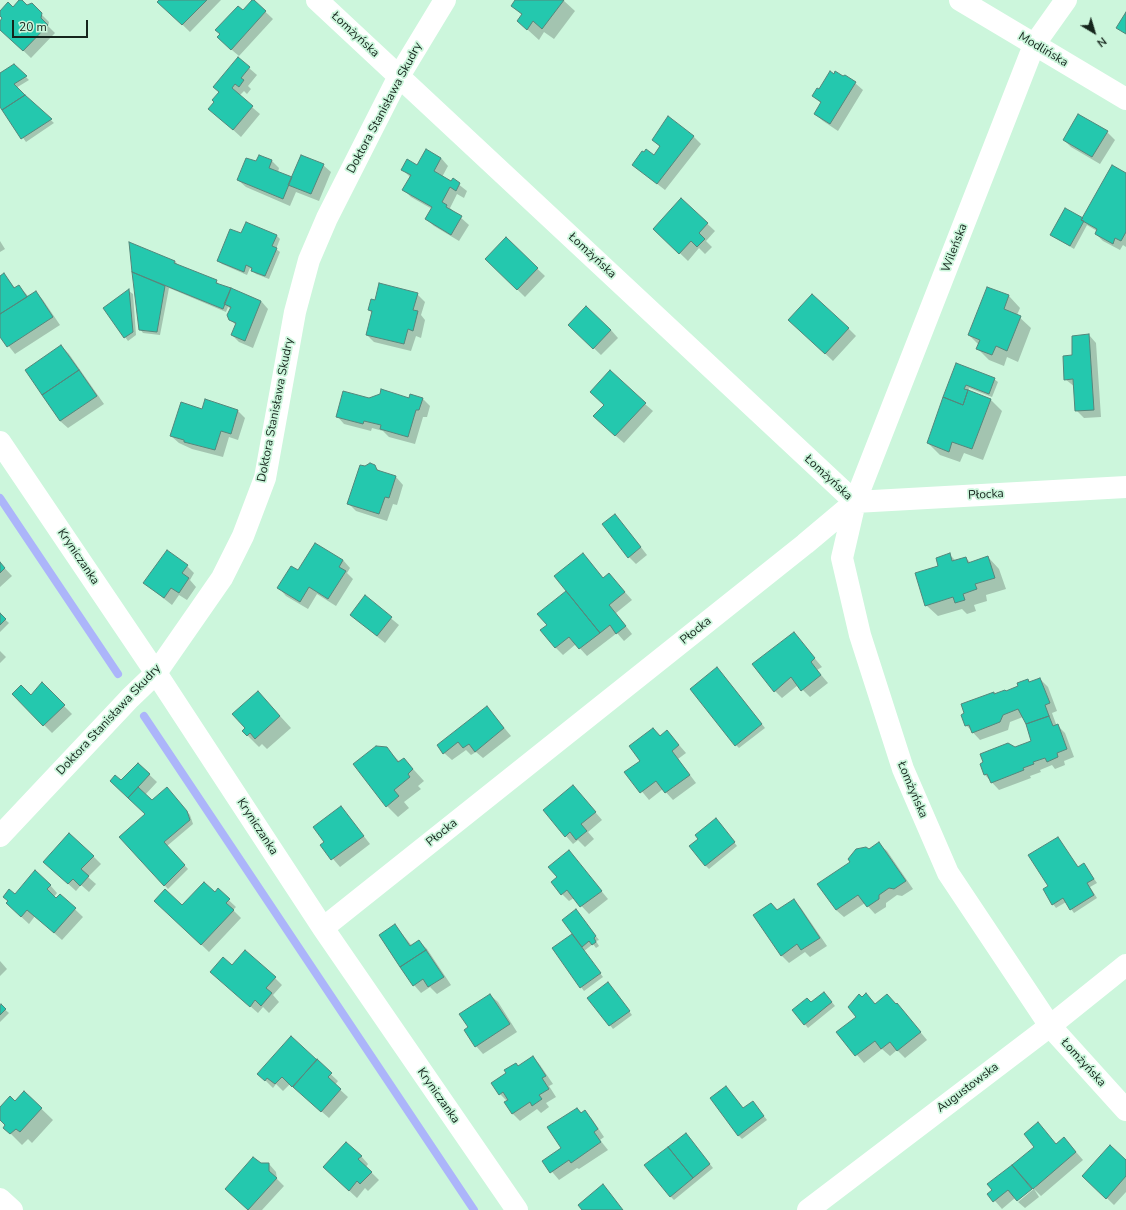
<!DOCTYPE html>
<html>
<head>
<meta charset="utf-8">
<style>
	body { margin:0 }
	#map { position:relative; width:1126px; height:1210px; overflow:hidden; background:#ccf6dc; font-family:"Nunito Sans",sans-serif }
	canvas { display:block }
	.north { position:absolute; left:1074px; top:12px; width:40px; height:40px; -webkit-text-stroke:3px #ccf6dc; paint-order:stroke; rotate:142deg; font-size:11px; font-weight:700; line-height:16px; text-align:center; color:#15251c }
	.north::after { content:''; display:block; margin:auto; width:14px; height:18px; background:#15251c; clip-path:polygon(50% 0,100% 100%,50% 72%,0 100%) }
	.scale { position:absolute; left:12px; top:20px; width:76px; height:18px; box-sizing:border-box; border:2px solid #15251c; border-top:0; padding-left:5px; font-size:12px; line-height:14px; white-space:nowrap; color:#15251c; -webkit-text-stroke:3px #ccf6dc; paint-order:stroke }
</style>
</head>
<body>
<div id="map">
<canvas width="1126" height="1210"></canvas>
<div class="north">N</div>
<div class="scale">20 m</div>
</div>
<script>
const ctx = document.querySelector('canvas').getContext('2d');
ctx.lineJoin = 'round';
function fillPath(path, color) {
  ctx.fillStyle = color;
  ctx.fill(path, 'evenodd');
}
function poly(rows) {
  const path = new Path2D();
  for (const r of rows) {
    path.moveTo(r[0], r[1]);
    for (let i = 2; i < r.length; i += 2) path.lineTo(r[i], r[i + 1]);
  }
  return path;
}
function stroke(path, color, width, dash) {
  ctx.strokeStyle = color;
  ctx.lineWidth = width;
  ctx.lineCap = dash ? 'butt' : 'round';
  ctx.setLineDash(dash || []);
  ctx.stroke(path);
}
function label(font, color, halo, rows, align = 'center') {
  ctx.font = font + ' "Nunito Sans",sans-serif';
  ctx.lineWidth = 3.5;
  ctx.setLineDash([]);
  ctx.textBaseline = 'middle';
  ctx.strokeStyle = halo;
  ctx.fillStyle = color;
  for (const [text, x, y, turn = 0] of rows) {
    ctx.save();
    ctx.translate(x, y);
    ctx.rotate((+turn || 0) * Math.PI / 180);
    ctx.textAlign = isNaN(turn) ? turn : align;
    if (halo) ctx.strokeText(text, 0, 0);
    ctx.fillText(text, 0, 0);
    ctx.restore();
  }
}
const shadow = poly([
	[20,0,27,6,32,5,49,22,48,26,55,33,31,58,0,28,0,22,4,18,0,12,13,8],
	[160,0,221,0,190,32,159,2],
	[253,0,273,19,239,56,226,45],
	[517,0,563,0,575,11,554,39,544,32,539,40,518,21,522,15,512,6],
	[14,65,29,80,16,88,54,123,26,142,0,106,0,74],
	[249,68,257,75,248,86,251,89,247,94,244,91,239,96,260,114,241,137,210,109],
	[855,83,863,90,838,131,823,121,815,114,821,103,813,96],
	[1107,132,1115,140,1100,164,1071,147,1064,140],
	[693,136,701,144,665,190,633,165,654,156,660,147,653,140],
	[426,151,441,158,448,166,442,177,451,182,453,180,467,191,464,198,457,194,450,208,469,225,459,241,434,226,426,219,432,209,411,197,404,190,411,178,402,169,417,166],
	[272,161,279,168,278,172,293,178,323,165,331,172,319,201,296,192,290,206,246,187,238,180],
	[1126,174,1126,247,1123,245,1120,250,1103,241,1096,234,1097,231,1087,225,1074,249,1051,235,1083,219],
	[682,200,715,231,706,241,712,247,705,254,699,248,688,261,662,236],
	[242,235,276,235,280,239,276,249,280,252,269,279,256,274,250,268,247,275,222,264,218,261],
	[506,239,545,276,525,297,486,259],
	[0,241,5,249,0,252],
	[130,244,175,261,178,265,216,281,220,285,261,301,268,309,253,348,239,342,232,335,236,325,230,320,231,309,228,307,226,312,169,288,160,335,143,333,140,329],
	[4,274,15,288,19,286,29,297,36,292,43,300,60,325,15,354,0,335,0,277],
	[129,291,133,294,136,335,128,341,104,308],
	[417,294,425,302,421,315,425,320,421,338,416,336,411,351,374,342,367,335,372,313,369,310,376,301],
	[1009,296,1020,308,1017,315,1031,328,1018,362,1007,357,1004,366,989,360,977,348,979,345,969,335],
	[797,327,848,328,856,336,833,361],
	[611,330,618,338,601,355,577,332],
	[1089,335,1096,343,1101,417,1084,418,1076,410,1075,387,1065,379,1073,356],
	[61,346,69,354,104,404,68,428,60,421,26,370],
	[957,364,994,379,998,382,992,397,969,388,968,391,990,399,1002,411,983,460,964,453,960,462,940,455,928,443],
	[422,398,430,406,427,417,423,417,415,444,389,437,383,431,372,428,371,431,344,424,337,416,369,399],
	[645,404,653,411,624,443,602,424],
	[203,410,237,410,245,418,238,440,229,437,223,457,192,449,179,443,171,436],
	[374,466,382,473,396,477,403,485,397,505,393,504,387,521,356,511,348,503,365,468],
	[622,523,647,555,636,564,629,557],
	[583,554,604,579,609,574,632,600,616,613,632,634,624,641,617,633,587,656,576,644,563,655,555,647,548,626,539,614,568,591],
	[949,554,956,561,966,558,971,563,988,557,999,569,1006,589,986,595,987,601,974,605,976,611,967,614,962,609,938,616,926,605,939,567],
	[343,560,350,568,347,573,353,579,336,606,317,594,308,609,286,596,279,588,299,571],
	[0,563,12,576,0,587],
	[187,566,194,573,190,580,196,587,187,600,179,595,172,605,144,583],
	[365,597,399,625,385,643,351,615],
	[0,615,9,623,0,632],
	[794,634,822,667,817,670,828,683,810,697,798,685,782,698,775,691],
	[0,651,6,657,0,663],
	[721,672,765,728,739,748,736,745],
	[1040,679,1048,687,1057,711,1052,713,1056,724,1065,733,1074,757,1064,761,1065,765,1055,769,1052,765,1040,770,1041,772,1030,776,1031,778,999,790,985,775,981,765,1032,741,1023,717,1010,722,1008,730,980,740,966,725,993,693,995,694,1006,692,1019,687,1028,680,1031,683],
	[42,684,72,714,52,733,13,694,31,696],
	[258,692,291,728,267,749,262,744,259,747,243,731,246,728],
	[487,707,511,736,483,758,476,752,471,755,466,750,452,760,444,753],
	[653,729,661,736,667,732,674,739,686,753,678,759,696,783,673,800,663,789,649,800,626,772,641,761],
	[386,748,400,762,404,759,424,781,418,786,421,789,404,802,409,808,398,817,387,806],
	[138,764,157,782,145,795,152,801,170,792,190,815,193,824,167,846,188,869,168,889,120,837,146,814,122,782],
	[573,786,602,820,588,832,594,839,585,847,578,840,573,844,566,836],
	[341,807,370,844,340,867,322,846,326,842],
	[720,823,737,846,709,869,705,865],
	[1058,838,1078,868,1084,864,1097,883,1090,887,1097,898,1074,913,1066,902,1056,908,1053,904,1049,886],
	[879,844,887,851,913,889,902,896,897,895,886,903,886,907,875,914,865,903,844,917,836,910,852,862],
	[569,852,608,899,589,914,574,898,569,901,562,894,558,877],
	[93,856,101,864,88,877,96,884,89,892,81,885,76,891,52,869],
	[50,885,57,893,54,897,56,899,60,895,83,917,62,940,35,916,29,924,15,911,15,895],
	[218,890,236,907,233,910,241,918,209,952,163,908,182,907,215,893],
	[794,900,801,908,827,946,810,957,805,952,789,963,781,955,771,904,778,910],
	[579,914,599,940,596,941,599,946,596,948,593,944,584,951,603,977,584,991,553,949,573,934],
	[395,925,412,946,419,941,427,949,451,985,437,994,430,987,421,993,414,985],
	[0,961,7,969,0,976],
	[232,966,275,978,282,985,273,995,279,1002,269,1013,263,1007,258,1013,219,979],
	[611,987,632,1015,613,1029,588,998],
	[490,995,498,1002,517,1032,483,1054,476,1046,470,1028],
	[866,995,876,1005,897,1004,927,1040,905,1058,897,1050,890,1056,882,1049,864,1063,837,1032,857,1017],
	[827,996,835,1006,808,1028,793,1010],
	[1,1006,9,1013,0,1022,0,1007],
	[291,1037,338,1081,335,1085,348,1097,329,1118,290,1084,283,1091,276,1084,273,1088,259,1074],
	[533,1057,540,1065,553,1084,549,1086,556,1097,546,1103,549,1107,541,1113,537,1109,520,1121,512,1113,507,1101,500,1094,508,1074],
	[726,1087,744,1109,756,1106,767,1120,742,1139,738,1135],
	[24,1092,53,1120,32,1143,28,1139,22,1145,5,1128,7,1126,0,1119,0,1108,15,1102],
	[577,1109,582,1113,585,1112,592,1119,604,1137,600,1140,608,1150,579,1169,577,1168,559,1180,543,1161,563,1149],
	[689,1138,713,1168,674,1200,670,1196],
	[1064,1138,1083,1160,1041,1196,1034,1189,1039,1197,1025,1208,1018,1202,1036,1187,1035,1185,1017,1200,1015,1198,1002,1209,989,1194,993,1190,989,1184,1036,1147,1057,1145],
	[361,1156,368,1164,366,1167,379,1180,368,1191,365,1188,357,1198,332,1175],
	[1126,1161,1126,1192,1114,1205,1091,1183],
	[260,1164,269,1164,276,1172,277,1179,284,1186,262,1210,249,1210,234,1197]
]);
const stream = poly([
	[0,498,118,674],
	[144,716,474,1210]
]);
const building = poly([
	[19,0,22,0,27,5,32,3,42,13,41,18,48,25,23,51,0,30,0,21,2,18,0,16,0,11,8,2,13,7,19,0],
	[159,0,207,0,182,25,157,2,159,0],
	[252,0,254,0,266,11,231,50,217,37,220,34,215,30,238,6,243,10,252,0],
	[515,0,564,0,542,29,533,21,527,30,517,21,522,14,511,6,515,0],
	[1126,12,1126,34,1116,28,1126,12],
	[238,57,250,67,241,78,244,80,239,87,235,84,232,88,253,106,233,130,208,109,214,102,212,100,219,92,213,87,238,57],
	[14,64,27,76,14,84,25,95,2,110,0,107,0,73,14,64],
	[830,71,834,74,835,71,843,76,845,75,856,82,830,124,814,114,821,102,812,96,817,88,819,89,830,71],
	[25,95,52,119,21,139,2,110,25,95],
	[1078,114,1108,131,1092,157,1063,140,1078,114],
	[668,116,694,136,657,184,632,165,642,151,644,152,646,149,654,155,660,146,652,140,668,116],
	[426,149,441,158,434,171,451,181,453,178,460,183,456,191,450,187,442,202,447,205,446,207,462,216,451,235,425,219,432,207,402,190,411,175,401,170,407,159,417,165,426,149],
	[259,155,272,160,269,168,292,177,283,199,237,180,246,158,256,161,259,155],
	[301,155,324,164,311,194,288,185,301,155],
	[1112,165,1126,173,1126,232,1121,241,1115,238,1113,244,1095,234,1097,229,1081,220,1112,165],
	[681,198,708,223,699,233,705,239,697,247,691,241,679,254,653,229,681,198],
	[1065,208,1083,218,1081,220,1084,221,1070,246,1050,235,1065,208],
	[246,222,277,235,272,246,277,248,265,276,251,271,252,268,246,265,244,272,217,261,230,229,241,233,246,222],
	[506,237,538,268,517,290,485,259,506,237],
	[129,242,175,261,174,263,217,280,216,283,231,288,223,309,132,272,129,242],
	[132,272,165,286,157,332,139,330,132,272],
	[4,273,14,288,19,285,27,297,0,314,0,276,4,273],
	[379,283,418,293,413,310,418,311,413,331,408,329,404,344,366,335,372,311,368,310,371,299,375,300,379,283],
	[987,287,1009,295,1004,309,1021,316,1007,351,996,346,992,355,976,349,980,340,968,335,987,287],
	[231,288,261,301,245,341,231,335,236,323,229,320,227,315,231,307,224,304,231,288],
	[129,289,133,332,124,338,103,308,129,289],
	[36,291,53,317,7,347,0,337,0,314,36,291],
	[812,294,849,328,825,354,788,320,812,294],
	[586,306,611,330,593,349,568,325,586,306],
	[1089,334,1094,410,1075,411,1073,379,1064,380,1063,356,1072,355,1072,336,1089,334],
	[61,345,79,370,42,395,25,370,61,345],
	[956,363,995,378,989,394,966,385,964,389,968,390,963,405,943,397,956,363],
	[79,370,97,396,60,421,42,395,79,370],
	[610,370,646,403,615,436,593,416,604,405,590,392,610,370],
	[381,389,409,398,410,394,423,398,419,410,416,410,408,437,380,429,381,425,364,421,363,424,336,417,343,391,369,398,380,394,381,389],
	[968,390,991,399,972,449,952,442,949,452,927,443,943,397,963,405,968,390],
	[205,399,238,410,231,434,221,431,215,450,184,442,184,440,170,436,181,402,202,409,205,399],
	[370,463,375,465,377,470,396,476,389,498,385,497,379,514,347,504,360,465,365,466,370,463],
	[615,514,641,547,628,558,602,524,615,514],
	[315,543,343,560,339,567,346,571,328,599,309,587,300,602,277,588,291,566,298,570,315,543],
	[167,550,188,565,182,573,189,578,179,593,171,588,164,598,143,583,167,550],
	[583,553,603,578,609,573,625,592,609,605,626,626,616,634,610,625,600,633,554,576,583,553],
	[950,553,952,561,966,557,968,563,988,556,995,578,975,584,977,589,963,594,965,600,955,603,953,597,925,606,915,573,938,566,936,558,950,553],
	[0,562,5,568,0,573,0,562],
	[566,591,600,633,579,649,569,637,555,648,540,630,547,625,537,614,566,591],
	[365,595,392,617,377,636,350,615,365,595],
	[0,613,6,619,0,625,0,613],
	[794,632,815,658,811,662,821,675,801,691,791,677,774,692,752,664,794,632],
	[717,667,762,724,735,746,690,689,717,667],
	[1040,678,1050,703,1045,705,1049,716,1026,724,1018,709,1003,715,1000,722,972,733,969,725,965,726,961,715,964,713,961,704,994,692,994,694,1005,690,1006,691,1018,686,1017,683,1028,679,1029,682,1040,678],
	[42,682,65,705,43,726,12,694,21,685,31,695,42,682],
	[258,691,280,716,255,739,250,733,247,736,242,731,245,728,232,714,258,691],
	[487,706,504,728,475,752,469,744,463,748,458,742,443,754,437,745,487,706],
	[1049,716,1053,726,1058,724,1067,749,1057,753,1058,757,1047,762,1045,758,1033,762,1034,764,1023,768,1024,770,991,783,987,774,984,775,980,764,983,762,980,754,1008,743,1015,747,1031,741,1026,724,1049,716],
	[653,728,660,736,667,730,679,745,672,751,690,775,665,793,656,781,640,793,624,772,640,761,629,746,653,728],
	[376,746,387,747,398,762,404,758,413,769,408,774,410,777,394,790,399,796,386,807,353,764,376,746],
	[138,763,150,774,128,798,110,781,115,775,121,780,138,763],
	[573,785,596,812,581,824,587,831,576,840,570,832,565,837,543,810,573,785],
	[138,787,152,800,167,787,187,811,190,820,164,842,185,865,164,886,119,837,145,814,128,798,138,787],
	[341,806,364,836,331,860,320,845,324,842,313,827,341,806],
	[716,818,735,842,705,866,689,846,698,839,695,835,716,818],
	[69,833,94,856,81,869,89,876,80,886,73,879,68,884,43,862,69,833],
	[1058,837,1078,867,1084,863,1094,879,1087,883,1094,895,1070,910,1063,898,1052,905,1043,889,1048,886,1028,855,1058,837],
	[879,842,906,881,894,889,889,888,879,895,879,899,867,907,858,895,836,910,817,884,850,862,848,859,856,849,866,847,869,849,879,842],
	[569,850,602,891,580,907,567,890,561,895,551,882,557,877,548,867,569,850],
	[35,870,51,885,47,889,56,898,60,894,76,908,54,933,27,910,21,917,6,903,8,901,3,897,9,889,15,894,35,870],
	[204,882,215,892,218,888,230,899,226,903,234,910,201,945,154,901,165,889,182,905,204,882],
	[794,899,820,938,801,950,797,944,781,956,753,915,771,903,777,910,794,899],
	[576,909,596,936,594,938,596,942,592,945,589,941,582,947,562,920,576,909],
	[395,924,410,946,419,940,426,950,400,967,379,935,395,924],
	[572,934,601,973,580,988,552,948,572,934],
	[245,950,276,977,266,988,272,993,261,1006,255,1000,250,1007,210,972,223,957,232,965,245,950],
	[426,950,444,977,428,987,423,979,413,986,400,967,426,950],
	[608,982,630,1011,609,1026,587,998,608,982],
	[824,992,832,1002,804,1025,792,1010,807,998,811,1002,824,992],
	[866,993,875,1004,887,994,896,1004,897,1003,921,1032,897,1051,890,1042,881,1049,875,1041,855,1056,836,1032,856,1017,848,1007,859,994,862,997,866,993],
	[490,994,510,1024,475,1047,464,1030,468,1027,459,1014,490,994],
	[1,1004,6,1009,0,1015,0,1006,1,1004],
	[291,1036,317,1060,292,1087,282,1077,275,1084,267,1078,265,1081,257,1074,291,1036],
	[533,1056,546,1076,542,1078,549,1089,539,1095,542,1099,532,1106,530,1102,512,1114,504,1102,508,1100,503,1092,499,1095,491,1083,506,1073,504,1070,516,1063,518,1066,533,1056],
	[317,1059,332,1073,328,1077,341,1089,321,1112,293,1087,317,1059],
	[726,1086,743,1108,753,1101,764,1116,738,1136,710,1098,726,1086],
	[24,1091,42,1108,20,1132,16,1129,10,1134,3,1128,5,1125,0,1120,0,1107,10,1096,15,1101,24,1091],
	[577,1108,581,1113,585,1110,598,1129,594,1132,601,1142,571,1163,569,1160,550,1173,542,1161,561,1148,547,1127,577,1108],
	[1038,1122,1056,1144,1064,1137,1076,1152,1033,1189,1012,1165,1034,1147,1024,1134,1038,1122],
	[686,1133,710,1164,693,1178,668,1147,686,1133],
	[346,1142,362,1156,358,1159,372,1172,360,1184,357,1181,349,1191,323,1167,346,1142],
	[1110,1145,1126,1160,1126,1176,1106,1199,1082,1176,1110,1145],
	[668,1147,693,1178,670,1197,644,1165,668,1147],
	[253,1157,261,1163,269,1163,269,1171,277,1178,248,1210,225,1189,253,1157],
	[1012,1165,1032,1189,1017,1201,1008,1190,993,1202,987,1194,992,1190,987,1184,1012,1165],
	[603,1184,623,1210,582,1210,578,1205,603,1184]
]);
const street = poly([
	[317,0,855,502],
	[960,0,1126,99],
	[1066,0,1034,45,855,502,842,558,860,635,903,769,948,873,1050,1026,1126,1110],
	[0,442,156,673,323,928,517,1210],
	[0,836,130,698,156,673,222,578,243,536,265,478,295,312,309,260,327,218,399,76,445,0],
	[323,928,805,544,855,502,1126,487],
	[0,1199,12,1210],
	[808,1210,1050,1026,1126,965]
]);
const streetNames = [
	["Łomżyńska",355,35,43],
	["Modlińska",1043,50,31],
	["Doktora Stanisława Skudry",385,108,-62],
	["Wileńska",955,248,-69],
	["Łomżyńska",592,256,43],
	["Doktora Stanisława Skudry",276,410,-79],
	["Łomżyńska",828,478,43],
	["Płocka",986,495,-3],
	["Kryniczanka",78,557,56],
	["Płocka",696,631,-39],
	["Doktora Stanisława Skudry",109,720,-47],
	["Łomżyńska",912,790,67],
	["Kryniczanka",257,827,57],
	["Płocka",442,833,-39],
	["Łomżyńska",1083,1063,48],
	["Augustowska",968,1088,-37],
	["Kryniczanka",438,1096,55]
];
fillPath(shadow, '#0003');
stroke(stream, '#acb5fa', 8);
fillPath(building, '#24c8ae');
stroke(building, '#55867b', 1);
stroke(street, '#fff', 22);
label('12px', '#15251c', '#ccf6dc', streetNames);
</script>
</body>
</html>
